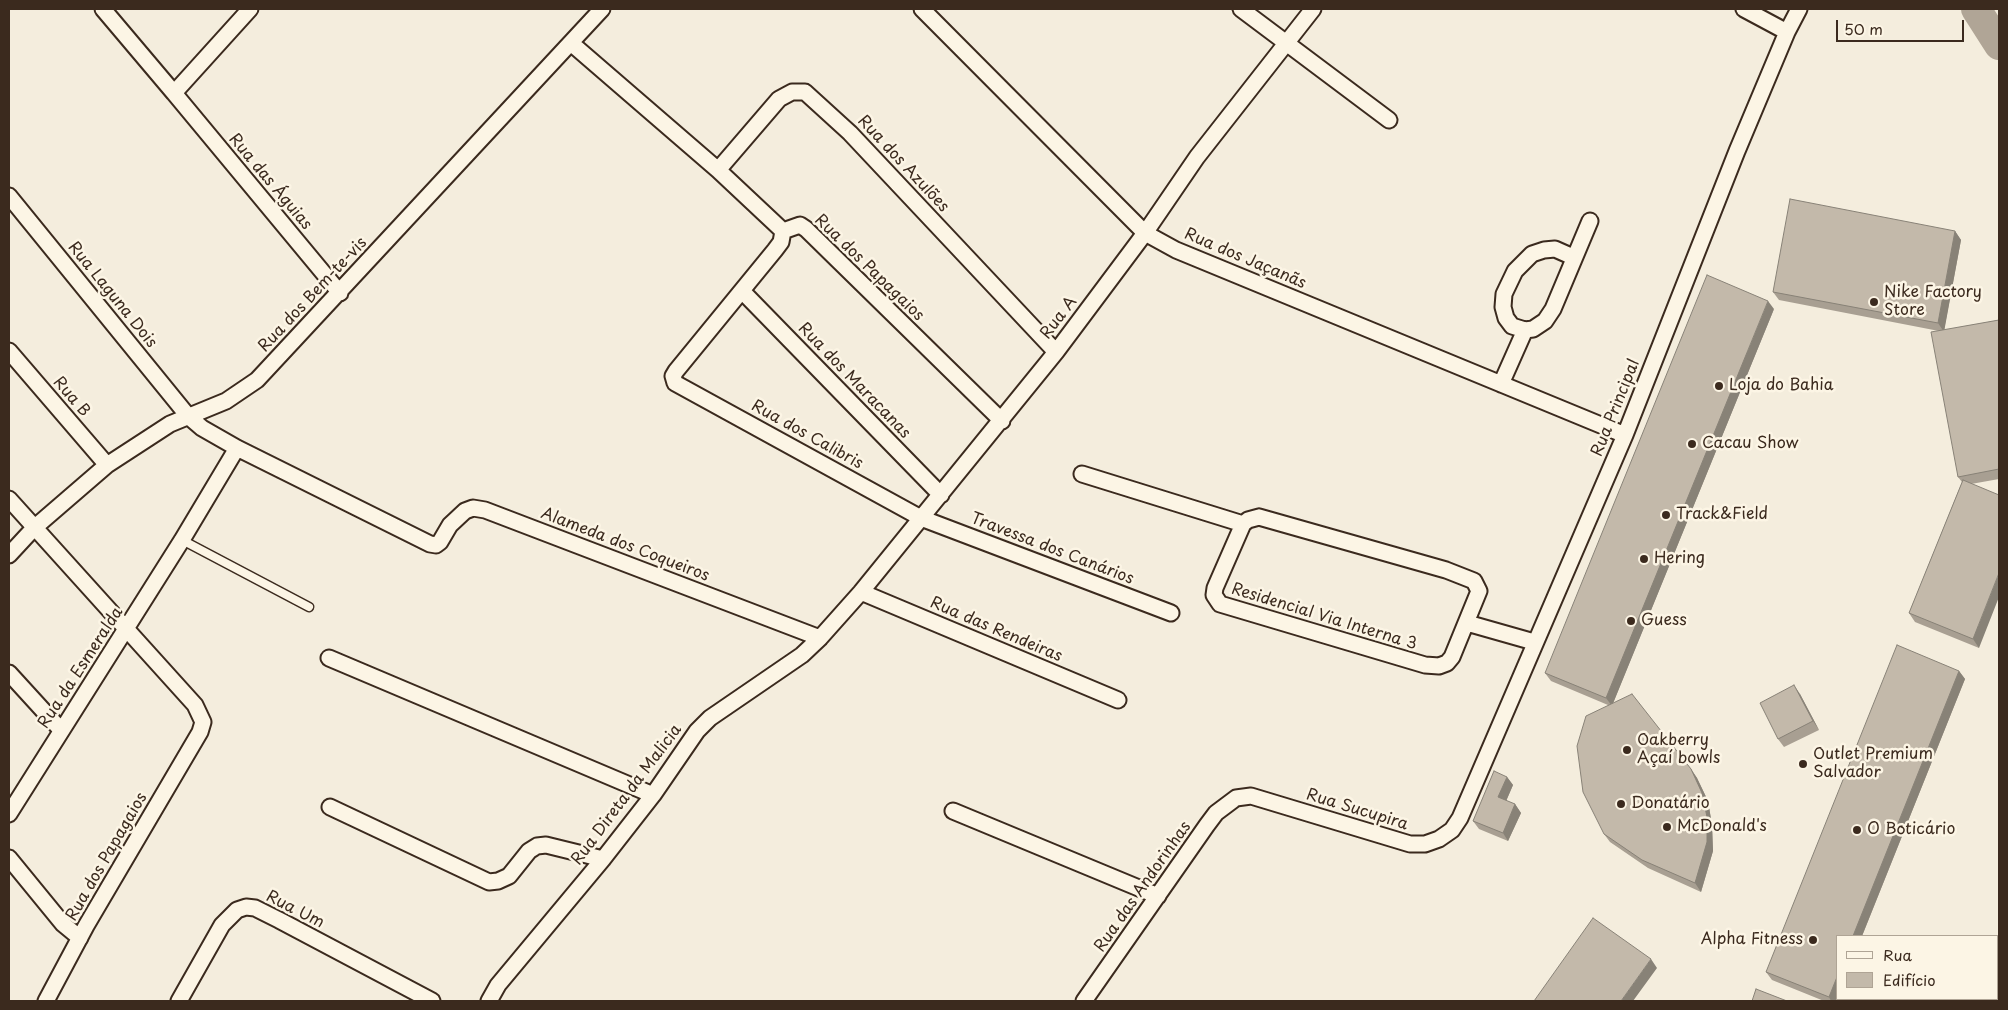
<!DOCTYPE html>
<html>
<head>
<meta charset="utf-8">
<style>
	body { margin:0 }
	#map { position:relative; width:2008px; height:1010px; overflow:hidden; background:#f4eddd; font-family:"Playpen Sans",sans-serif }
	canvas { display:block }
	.frame { position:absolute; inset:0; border:10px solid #3b2a1e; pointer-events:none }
	.legend { position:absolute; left:1836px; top:935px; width:162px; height:65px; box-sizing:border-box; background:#fcf5e5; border:1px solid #afa495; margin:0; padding:6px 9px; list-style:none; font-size:15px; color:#3b2a1e }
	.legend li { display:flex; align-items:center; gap:10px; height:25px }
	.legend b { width:25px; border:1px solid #afa495 }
	.scale { position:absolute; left:1836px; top:20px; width:128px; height:22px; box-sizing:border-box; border:2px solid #3b2a1e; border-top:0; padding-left:6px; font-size:15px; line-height:18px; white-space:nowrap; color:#3b2a1e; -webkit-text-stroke:4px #fcf5e5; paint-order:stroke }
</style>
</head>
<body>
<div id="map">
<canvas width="2008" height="1010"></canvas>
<div class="frame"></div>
<ul class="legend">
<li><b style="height:6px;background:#fcf5e5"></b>Rua</li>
<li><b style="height:14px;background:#c3b9aa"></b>Edifício</li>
</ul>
<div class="scale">50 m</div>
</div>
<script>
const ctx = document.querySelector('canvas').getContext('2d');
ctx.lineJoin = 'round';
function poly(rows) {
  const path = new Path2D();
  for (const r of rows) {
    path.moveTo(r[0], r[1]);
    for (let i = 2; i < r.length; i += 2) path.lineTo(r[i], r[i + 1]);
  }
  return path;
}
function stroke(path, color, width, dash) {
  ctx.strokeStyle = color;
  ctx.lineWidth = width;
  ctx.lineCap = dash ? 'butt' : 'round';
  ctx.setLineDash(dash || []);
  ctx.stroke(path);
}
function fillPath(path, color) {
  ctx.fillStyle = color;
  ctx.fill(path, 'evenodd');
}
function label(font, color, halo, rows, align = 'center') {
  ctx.font = font + ' "Playpen Sans",sans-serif';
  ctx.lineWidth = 5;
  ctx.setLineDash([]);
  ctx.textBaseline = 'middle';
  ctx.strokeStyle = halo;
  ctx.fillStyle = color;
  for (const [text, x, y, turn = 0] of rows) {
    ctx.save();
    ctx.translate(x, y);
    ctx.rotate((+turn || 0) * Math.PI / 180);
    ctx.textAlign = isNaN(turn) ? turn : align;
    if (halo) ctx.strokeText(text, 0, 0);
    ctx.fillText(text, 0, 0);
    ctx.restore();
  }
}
const river = poly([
	[1976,9,1999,45]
]);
const service = poly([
	[182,540,309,607]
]);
const minor = poly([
	[103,9,174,93,250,9],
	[922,9,1145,233,1176,250,1625,435],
	[1241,9,1389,120],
	[1744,9,1787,32],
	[571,43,718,170,783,231],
	[174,93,340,293],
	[718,170,779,99,792,92,805,92,850,133,1056,352],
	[9,196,188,416,202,428,237,448,430,544,436,545,440,542,450,525,465,511,473,508,485,510,820,638],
	[783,231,781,242,775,250,676,371,673,376,675,383,921,518,1171,613],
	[783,231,800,225,806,229,1002,421],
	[743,292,941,495],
	[1525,330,1512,326,1506,318,1503,307,1504,294,1515,271,1532,254,1544,250,1555,249,1573,257],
	[9,351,107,465],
	[1501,384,1525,330,1533,329,1545,321,1553,309,1590,221],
	[1082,474,1243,524],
	[9,499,195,705,203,722,200,732,86,926,46,1001],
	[1259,517,1446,570,1474,581,1479,591,1452,657,1447,663,1439,666,1425,665,1220,604,1214,595,1215,588,1243,524,1248,520,1259,517],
	[9,555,34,528,107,465,170,424,226,401,257,380,602,9],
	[861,592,1118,700],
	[1467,623,1534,642],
	[329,658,653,795],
	[9,673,61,730],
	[330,807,489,882,498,881,509,876,529,851,537,846,546,845,603,859],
	[953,811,1158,896],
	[9,814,182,540,237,448],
	[9,858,63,924,80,938],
	[179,1001,222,925,237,910,246,907,255,908,279,920,432,1001],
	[489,1001,498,985,603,859,653,795,697,731,710,718,802,655,820,638,861,592,1056,352,1145,233,1197,157,1313,9],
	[1084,1001,1207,825,1216,813,1236,798,1251,796,1410,844,1425,844,1439,839,1452,830,1460,818,1625,435,1737,151,1787,32,1799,9]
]);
const wall = poly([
	[1955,231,1961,240,1944,330,1999,320,1999,479,1971,484,1979,648,1915,622,1909,613,1962,482,1958,477,1939,331,1779,300,1773,292],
	[1774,309,1613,703,1691,769,1697,778,1708,801,1712,825,1713,851,1701,892,1648,868,1610,842,1604,834,1608,705,1551,681,1545,673],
	[1959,671,1965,679,1836,1001,1824,1001,1772,980,1766,972],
	[1800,694,1819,730,1784,747,1778,739],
	[1507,777,1513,785,1506,801,1515,804,1521,813,1508,841,1479,829,1473,821]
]);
const shadedWall = poly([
	[1955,231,1961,240,1944,332,1938,323],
	[1768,301,1774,309,1612,706,1606,698],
	[1999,573,1999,597,1979,648,1973,639],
	[1959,671,1965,679,1862,936,1853,936],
	[1794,685,1800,694,1819,730,1813,721],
	[1691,769,1697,778,1708,801,1712,825,1713,851,1701,892,1695,883],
	[1507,777,1513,785,1504,806,1498,797],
	[1515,804,1521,813,1508,841,1503,833],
	[1651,959,1657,968,1633,1001,1621,1001],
	[1837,977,1837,999,1836,1001,1831,1001,1829,997]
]);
const building = poly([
	[1790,199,1955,231,1938,323,1773,292,1790,199],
	[1707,275,1768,301,1606,698,1545,673,1707,275],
	[1999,320,1999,469,1958,477,1931,332,1999,320],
	[1963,480,1999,495,1999,573,1973,639,1909,613,1963,480],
	[1897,645,1959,671,1853,936,1837,936,1837,977,1829,997,1766,972,1897,645],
	[1794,685,1813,721,1778,739,1760,703,1794,685],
	[1632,694,1691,769,1702,793,1707,817,1707,842,1695,883,1642,860,1604,834,1583,792,1577,746,1586,716,1632,694],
	[1494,771,1507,777,1498,797,1515,804,1503,833,1473,821,1494,771],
	[1593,918,1651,959,1621,1001,1534,1001,1593,918],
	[1756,989,1787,1001,1752,1001,1756,989]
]);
const markers = [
	[1874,302,5,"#3b2a1e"],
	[1719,386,5,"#3b2a1e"],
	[1692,444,5,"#3b2a1e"],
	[1666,515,5,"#3b2a1e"],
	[1644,559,5,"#3b2a1e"],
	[1631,621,5,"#3b2a1e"],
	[1627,750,5,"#3b2a1e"],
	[1803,764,5,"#3b2a1e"],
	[1621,804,5,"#3b2a1e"],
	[1667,827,5,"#3b2a1e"],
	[1857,830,5,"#3b2a1e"],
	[1813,940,5,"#3b2a1e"]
];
const streetNames = [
	["Rua dos Azulões",903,164,47],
	["Rua das Águias",270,182,50],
	["Rua dos Jaçanãs",1245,259,23],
	["Rua dos Papagaios",869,268,44],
	["Rua Laguna Dois",112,295,51],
	["Rua dos Bem-te-vis",313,295,-47],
	["Rua A",1059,318,-53],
	["Rua dos Maracanas",854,381,46],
	["Rua B",71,397,49],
	["Rua Principal",1616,408,-68],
	["Rua dos Calibris",807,435,29],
	["Alameda dos Coqueiros",625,545,21],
	["Travessa dos Canários",1052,549,21],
	["Residencial Via Interna 3",1324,617,17],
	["Rua das Rendeiras",996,630,23],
	["Rua da Esmeralda",81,668,-57],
	["Rua Direta da Malicia",627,795,-53],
	["Rua Sucupira",1357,810,17],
	["Rua dos Papagaios",107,857,-60],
	["Rua das Andorinhas",1143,887,-55],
	["Rua Um",295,910,27]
];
const poiNames = [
	["Nike Factory",1884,293],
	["Store",1884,311],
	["Loja do Bahia",1729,386],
	["Cacau Show",1702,444],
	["Track&Field",1676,515],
	["Hering",1654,559],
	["Guess",1641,621],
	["Oakberry",1637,741],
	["Açaí bowls",1637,759],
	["Outlet Premium",1813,755],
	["Salvador",1813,773],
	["Donatário",1631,804],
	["McDonald's",1677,827],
	["O Boticário",1867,830],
	["Alpha Fitness",1803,940,"right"]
];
stroke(river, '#b0a596', 30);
stroke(service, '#3b2a1e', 11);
stroke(minor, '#3b2a1e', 19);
stroke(service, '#fcf5e5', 8);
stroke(minor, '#fcf5e5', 15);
fillPath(wall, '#a89f92');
fillPath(shadedWall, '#888277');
fillPath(building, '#c3b9aa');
stroke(building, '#888277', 1);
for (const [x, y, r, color] of markers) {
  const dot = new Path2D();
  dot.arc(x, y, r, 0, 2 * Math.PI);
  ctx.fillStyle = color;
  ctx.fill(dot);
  stroke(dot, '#fcf5e5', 2);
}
label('16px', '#3b2a1e', '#fcf5e5', streetNames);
label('16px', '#3b2a1e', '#fcf5e5', poiNames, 'left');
</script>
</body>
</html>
